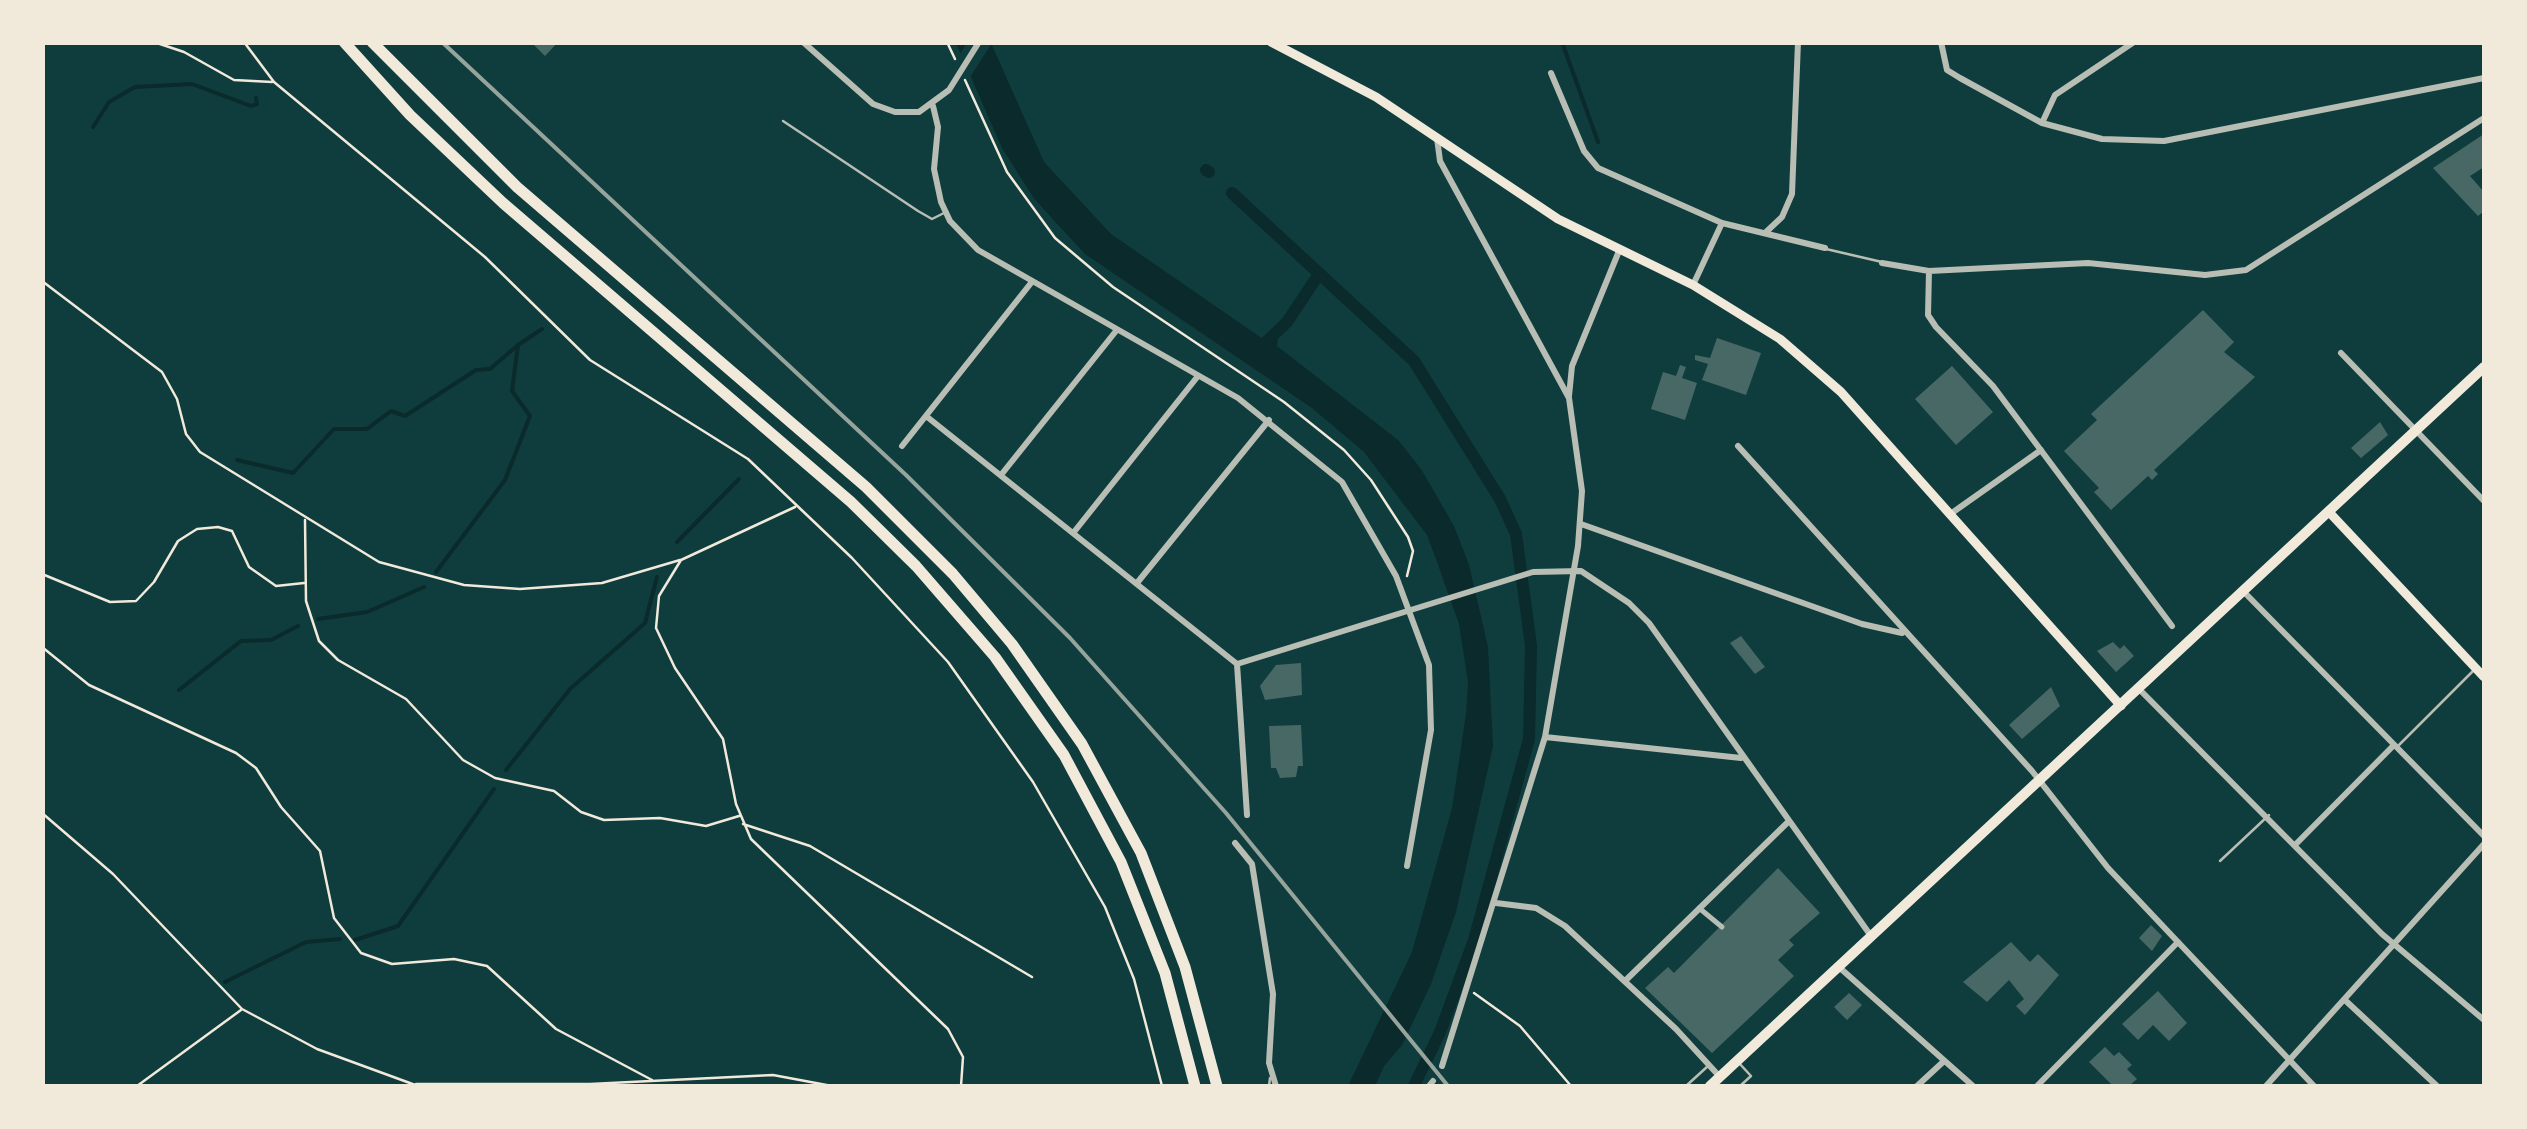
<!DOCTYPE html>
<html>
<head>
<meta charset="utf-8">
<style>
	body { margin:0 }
	#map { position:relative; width:2527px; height:1129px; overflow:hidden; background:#0f3d3e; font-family:Lato,sans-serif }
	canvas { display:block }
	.frame { position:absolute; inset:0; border:45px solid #f1e9da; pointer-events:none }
</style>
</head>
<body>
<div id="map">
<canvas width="2527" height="1129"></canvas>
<div class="frame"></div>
</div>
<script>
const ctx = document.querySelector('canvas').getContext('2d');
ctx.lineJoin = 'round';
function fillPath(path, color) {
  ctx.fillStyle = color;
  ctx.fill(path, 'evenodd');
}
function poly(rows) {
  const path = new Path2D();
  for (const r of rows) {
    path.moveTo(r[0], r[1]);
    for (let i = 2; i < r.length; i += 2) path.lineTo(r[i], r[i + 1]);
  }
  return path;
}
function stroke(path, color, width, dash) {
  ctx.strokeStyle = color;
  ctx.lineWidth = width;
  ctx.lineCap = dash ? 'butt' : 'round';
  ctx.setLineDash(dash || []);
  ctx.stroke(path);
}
const water = poly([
	[956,43,991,43,1044,162,1111,234,1263,339,1274,334,1278,337,1277,346,1398,440,1421,469,1454,526,1469,565,1488,647,1493,746,1456,912,1431,984,1402,1045,1384,1066,1375,1086,1348,1086,1412,952,1452,808,1466,714,1468,682,1459,624,1436,559,1427,535,1364,452,1312,408,1085,254,1060,227,1033,197,1002,148]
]);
const pier = poly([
	[967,43,992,43,967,82,957,58]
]);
const stream = poly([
	[1562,42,1598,142],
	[93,127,109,102,135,87,192,84,251,106,257,104,256,98],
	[237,460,293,473,334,429,367,429,391,411,405,416,476,370,490,369,518,345],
	[677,542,739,479],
	[436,572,505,480,530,416,512,391,518,345,542,329],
	[318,619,367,612,424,587],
	[179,690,241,641,271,640,298,626],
	[506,770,570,689,645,623,657,577],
	[355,940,398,926,494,789],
	[225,982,306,942,340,939]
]);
const canal = poly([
	[1206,170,1209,172],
	[1232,193,1414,361,1500,499,1516,534,1531,646,1529,739,1474,940,1440,1032,1414,1086],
	[1262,346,1287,322,1319,274]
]);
const building = poly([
	[531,42,558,42,545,56],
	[2484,134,2484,167,2470,176,2484,192,2484,211,2478,216,2433,168],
	[2203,310,2234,342,2224,352,2255,377,2154,470,2158,474,2152,480,2148,476,2111,510,2094,492,2099,488,2064,451,2097,420,2091,414],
	[1717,338,1761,353,1746,395,1702,380,1708,364,1695,360,1695,355,1710,358],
	[1680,365,1686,367,1682,378,1697,383,1685,420,1651,409,1663,372,1676,376],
	[1952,366,1993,412,1956,445,1915,399],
	[2380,422,2388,435,2361,458,2351,448],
	[1741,636,1765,667,1755,674,1730,643],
	[2113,642,2120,649,2124,645,2134,656,2116,672,2097,651],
	[1301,663,1302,695,1265,700,1260,686,1276,665],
	[2051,687,2060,706,2022,739,2009,725],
	[1301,725,1303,766,1298,766,1296,777,1280,778,1276,768,1271,768,1269,726],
	[1778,868,1820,913,1789,940,1794,945,1778,960,1794,976,1712,1053,1645,988,1668,967,1674,973],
	[2151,925,2162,936,2152,951,2139,938],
	[2011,942,2030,962,2038,954,2059,975,2025,1015,2016,1006,2024,999,2009,980,1987,1002,1963,982],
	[2158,991,2187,1023,2169,1041,2153,1025,2138,1040,2122,1024],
	[1849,993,1862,1005,1847,1020,1834,1007],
	[2105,1047,2114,1056,2119,1052,2132,1065,2127,1069,2137,1079,2129,1086,2113,1086,2089,1062]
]);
const path = poly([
	[154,42,184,52,234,80,272,82],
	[244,42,274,82,485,257,590,360,748,459,852,558,948,662,1033,782,1105,907,1134,979,1162,1086],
	[947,42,955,59],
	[965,80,1007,172,1055,238,1113,287,1284,402,1344,450,1371,480,1408,537,1413,551,1407,576],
	[42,281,162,372,177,399,186,434,200,452,379,562,464,585,520,589,602,583,680,560],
	[795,507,681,560,659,596,656,628,675,668,723,739,736,804,751,839,948,1029,963,1057,961,1086],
	[305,520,306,601,319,641,338,660,406,699,463,760,495,778,554,791,581,812,604,820,660,818,706,826,739,816],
	[42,574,110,602,136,601,154,582,178,541,197,529,218,527,232,531,249,567,276,586,304,583],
	[42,647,89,685,236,753,256,768,281,807,320,851,334,918,361,953,392,964,454,959,487,966,556,1029,652,1080],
	[42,813,113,874,242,1009,317,1049,418,1086],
	[743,824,810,846,1032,977],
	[1474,993,1520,1026,1571,1086],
	[416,1084,590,1084,773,1075,832,1086],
	[137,1086,241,1010]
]);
const service = poly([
	[783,121,918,211,932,219,944,213],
	[1826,249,1882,262],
	[2399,745,2475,669],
	[2220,861,2269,815],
	[1739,1063,1751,1076,1740,1086],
	[1269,1086,1270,1078],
	[1686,1086,1708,1066]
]);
const pedestrian = poly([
	[1699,908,1722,927]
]);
const minor = poly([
	[803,42,873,104,895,112,919,112,949,90,979,42],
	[1941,42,1947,70,1960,78,2042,123,2102,139,2164,141,2484,78],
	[1551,73,1584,151,1598,168,1722,223],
	[933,106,938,127,934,169,941,202,950,221,978,250,1238,398,1342,482,1396,576,1429,665,1431,730,1407,866],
	[2042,123,2055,95,2134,42],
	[1437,138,1440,161,1569,398,1582,491,1578,546,1545,737,1442,1066],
	[1765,233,1782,217,1792,194,1798,42],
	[1882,263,1929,271,2088,263,2205,275,2246,270,2484,118],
	[1929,271,1928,315,1936,327,1993,386,2172,626],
	[1693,285,1722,223,1825,248],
	[2341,353,2484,501],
	[1569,396,1572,366,1619,251],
	[926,416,1237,664,1247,815],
	[902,446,1031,283],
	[1738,446,2032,771,2108,868,2314,1086],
	[1001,475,1116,331],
	[1949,515,2041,450],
	[1581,524,1862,624,1902,633],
	[1074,532,1198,376],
	[1137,583,1269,420],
	[2244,592,2484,836],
	[1237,664,1533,572,1581,571,1629,603,1649,623,1871,936],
	[2139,689,2382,934,2484,1020],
	[1545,737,1741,758],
	[1235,843,1252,864,1273,994,1269,1063,1276,1086],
	[2296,844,2394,745],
	[1496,903,1536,908,1565,926,1676,1029,1720,1077],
	[1840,968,1973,1086],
	[1626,980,1787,823],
	[2346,1001,2437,1086],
	[1429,1086,1433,1081],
	[1917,1086,1943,1062],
	[2037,1086,2178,942],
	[2266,1086,2484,844]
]);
const secondary = poly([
	[1271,42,1376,97,1558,219,1693,285,1780,339,1841,392,2121,706],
	[2329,512,2484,677]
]);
const primary = poly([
	[1710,1086,2484,367]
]);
const motorway = poly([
	[344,42,410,115,503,203,851,502,916,566,995,657,1064,755,1121,862,1165,973,1195,1086],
	[372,42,517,187,866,487,953,574,1012,644,1082,744,1141,853,1185,967,1217,1086]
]);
const rail = poly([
	[442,42,906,475,1070,638,1226,813,1448,1086]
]);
fillPath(water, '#0a2a2b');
fillPath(pier, '#0f3d3e');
stroke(stream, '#0a2a2b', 4);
stroke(canal, '#0a2a2b', 12);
fillPath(building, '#486865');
stroke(path, '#f1e9da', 2.5);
stroke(service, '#b8beb3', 2.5);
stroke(pedestrian, '#b8beb3', 5);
stroke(minor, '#b8beb3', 6);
stroke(secondary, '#f1e9da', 9);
stroke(primary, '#f1e9da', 10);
stroke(motorway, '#f1e9da', 11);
stroke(rail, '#97a49c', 4);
</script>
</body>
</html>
